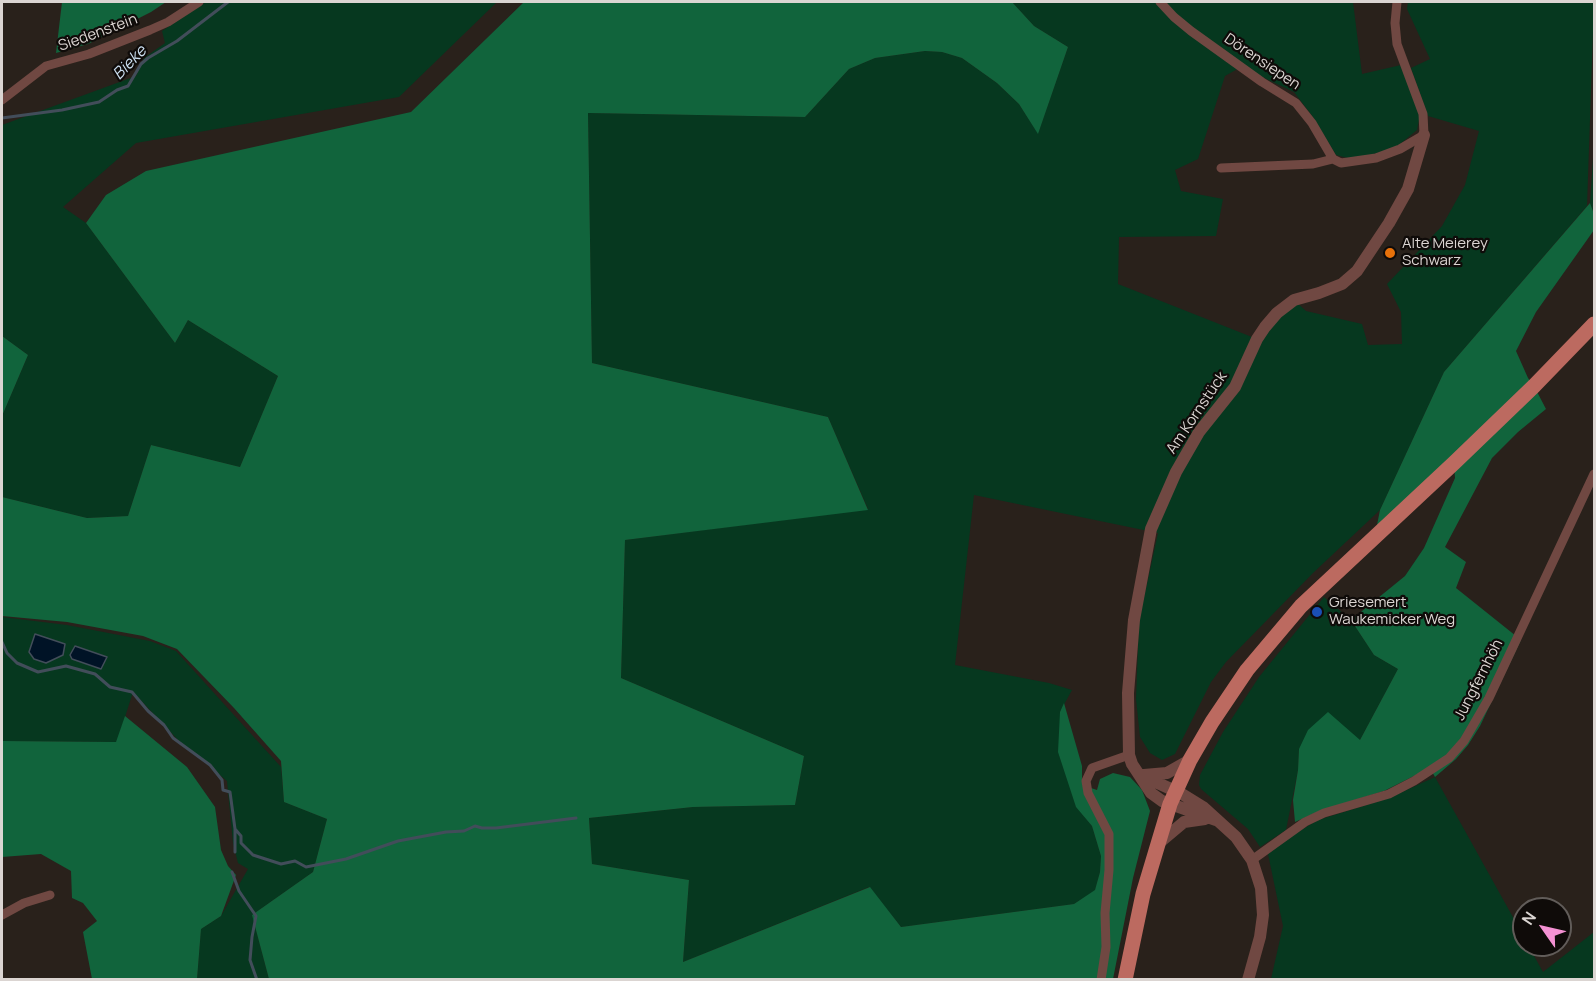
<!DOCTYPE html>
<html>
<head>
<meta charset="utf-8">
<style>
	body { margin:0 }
	#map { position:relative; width:1596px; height:981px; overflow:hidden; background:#29211b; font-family:Manrope,sans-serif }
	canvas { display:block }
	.frame { position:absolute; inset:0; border:3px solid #dbd5d2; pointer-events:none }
	.north { position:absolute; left:1512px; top:897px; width:60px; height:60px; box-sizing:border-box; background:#0f0b09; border:2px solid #615c59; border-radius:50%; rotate:304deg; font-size:16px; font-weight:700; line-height:24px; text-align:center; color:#dbd5d2 }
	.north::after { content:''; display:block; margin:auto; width:21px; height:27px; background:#f491d3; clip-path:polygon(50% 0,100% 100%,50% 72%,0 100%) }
</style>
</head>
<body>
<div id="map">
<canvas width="1596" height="981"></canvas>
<div class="frame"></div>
<div class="north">N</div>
</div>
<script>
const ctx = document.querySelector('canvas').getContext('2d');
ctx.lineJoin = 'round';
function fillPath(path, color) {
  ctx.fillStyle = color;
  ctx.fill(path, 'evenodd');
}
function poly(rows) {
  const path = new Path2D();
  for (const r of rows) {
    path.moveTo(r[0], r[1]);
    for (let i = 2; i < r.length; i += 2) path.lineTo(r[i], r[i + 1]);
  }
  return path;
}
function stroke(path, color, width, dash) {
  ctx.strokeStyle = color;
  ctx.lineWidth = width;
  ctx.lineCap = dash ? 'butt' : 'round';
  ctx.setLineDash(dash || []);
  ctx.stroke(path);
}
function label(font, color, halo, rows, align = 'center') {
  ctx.font = font + ' Manrope,sans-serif';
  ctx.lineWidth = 4.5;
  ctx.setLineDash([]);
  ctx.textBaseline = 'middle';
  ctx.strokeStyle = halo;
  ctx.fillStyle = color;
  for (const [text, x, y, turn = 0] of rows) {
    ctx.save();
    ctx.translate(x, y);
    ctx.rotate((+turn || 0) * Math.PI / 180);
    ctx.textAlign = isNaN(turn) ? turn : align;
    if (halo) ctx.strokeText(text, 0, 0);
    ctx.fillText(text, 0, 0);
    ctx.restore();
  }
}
const green = poly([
	[206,2,497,2,399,97,136,143,63,207,86,223,175,343,188,320,278,376,240,467,151,445,128,516,87,518,2,497,2,416,28,355,2,336,2,125,136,76,144,58,165,43,162,31],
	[1012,2,1353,2,1362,74,1401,65,1420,115,1417,130,1394,149,1352,159,1336,155,1313,117,1294,92,1241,67,1225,76,1198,159,1175,170,1181,191,1223,199,1216,236,1119,237,1118,284,1257,339,1294,300,1306,311,1362,324,1368,345,1402,344,1401,312,1387,284,1442,226,1465,185,1479,131,1428,116,1411,68,1430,59,1407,9,1408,2,1594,2,1587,206,1444,372,1380,510,1313,573,1226,662,1211,682,1175,754,1162,760,1150,753,1140,737,1136,699,1139,621,1158,533,974,495,955,665,1049,683,1072,690,1060,712,1076,806,1092,826,1101,856,1100,872,1095,891,1074,904,901,927,869,887,683,962,689,880,592,864,589,818,693,807,795,805,804,756,621,678,625,540,868,509,828,417,592,363,588,113,805,117,849,69,875,58,925,51,942,52,962,58,997,83,1019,104,1038,133,1068,47,1034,26],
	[1594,143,1594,214,1590,203],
	[1324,597,1351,620,1374,655,1398,669,1360,740,1299,749,1298,770,1286,830,1260,847,1248,829,1201,789,1199,785,1200,775,1223,732,1259,677],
	[2,617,67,625,150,641,176,651,281,767,284,802,327,819,313,872,252,915,269,979,197,979,201,929,221,916,248,869,238,863,233,843,227,781,178,740,133,692,117,742,2,741],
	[1435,777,1524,937,1524,945,1528,945,1543,972,1594,932,1594,979,1271,979,1283,926,1268,854,1296,833,1318,820,1389,798]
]);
const forest = poly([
	[62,2,166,2,151,12,88,44,56,53],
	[524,2,1012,2,1034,26,1068,47,1038,134,1019,104,997,83,962,58,942,52,925,51,875,58,849,69,805,117,588,113,592,363,828,417,868,510,625,540,621,678,804,756,795,805,693,807,589,818,592,864,689,880,683,962,870,887,901,927,1074,904,1095,890,1100,872,1101,856,1092,826,1076,807,1058,752,1060,712,1064,703,1082,766,1082,785,1097,790,1100,779,1113,773,1130,777,1142,790,1150,811,1133,878,1113,979,269,979,252,915,313,872,327,819,284,802,281,761,234,708,177,649,143,636,67,622,2,616,2,497,87,518,128,516,151,445,240,467,278,376,188,320,175,343,86,223,106,195,146,171,411,112],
	[1590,203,1594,214,1594,230,1536,312,1516,351,1528,378,1534,386,1546,409,1518,432,1492,458,1445,547,1466,562,1456,588,1521,640,1480,726,1468,745,1456,759,1435,777,1430,768,1384,791,1320,811,1295,822,1293,800,1298,770,1299,749,1308,730,1328,712,1360,740,1398,669,1374,655,1351,620,1405,576,1424,548,1455,478,1454,464,1375,535,1380,510,1444,372],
	[2,336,28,355,2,416],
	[125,716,187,767,215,807,221,850,228,866,236,875,221,916,201,929,197,979,92,979,83,932,97,921,83,903,72,898,71,871,41,854,2,857,2,741,116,742]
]);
const water = poly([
	[35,634,65,644,63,655,46,663,34,659,29,652,35,634],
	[75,646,107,657,101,669,72,659,70,655,75,646]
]);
const stream = poly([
	[2,118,62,110,99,102,117,90,128,86,141,64,148,58,177,41,228,2],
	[2,642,7,653,17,663,38,672,66,666,95,674,110,687,132,692,148,711,164,725,173,738,210,765,222,780,223,790,230,792,235,829,235,852],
	[235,829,241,836,241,843,253,855,281,864,295,861,306,867,346,859,398,841,446,832,464,831,475,826,482,828,496,828,576,818],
	[232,872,239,891,256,916,252,937,250,960,257,980]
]);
const minor = poly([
	[1160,2,1174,17,1191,31,1262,82,1296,103,1312,123,1333,159,1341,163,1376,158,1400,149,1424,135,1423,114,1397,44,1395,23,1397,2],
	[2,100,46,66,89,54,150,30,168,22,199,2],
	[1221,168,1313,164,1333,159],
	[1252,860,1305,822,1324,813,1389,794,1414,781,1449,758,1464,741,1489,698,1594,474],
	[2,915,24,903,50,895],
	[1101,980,1106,947,1105,913,1109,870,1109,834,1088,793,1086,781,1092,768,1129,755]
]);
const tertiary = poly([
	[1140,775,1182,794,1203,807,1236,837,1252,860,1261,888,1263,915,1260,937,1248,980],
	[1144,775,1167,773,1190,760],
	[1216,820,1162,801,1151,793,1132,764,1129,755,1128,693,1134,620,1151,529,1176,472,1199,432,1235,387,1257,339,1265,327,1277,313,1294,300,1319,293,1342,284,1357,271,1389,223,1408,189,1424,135],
	[1159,843,1184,822,1205,819]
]);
const primary = poly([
	[1125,980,1143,894,1170,804,1190,760,1212,722,1247,670,1301,606,1454,463,1534,386,1594,324]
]);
const markers = [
	[1390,253,6,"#e8710a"],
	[1317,612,6,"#1a4fb4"]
];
const streetNames = [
	["Siedenstein",98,33,-20],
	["Dörensiepen",1262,62,34],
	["Am Kornstück",1197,413,-56],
	["Jungfernhöh",1479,680,-63]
];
const poiNames = [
	["Alte Meierey",1402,244],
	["Schwarz",1402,261],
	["Griesemert",1329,603],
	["Waukemicker Weg",1329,620]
];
const waterNames = [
	["Bieke",130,63,-46]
];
fillPath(green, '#06381f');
fillPath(forest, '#11643c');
fillPath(water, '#001326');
stroke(water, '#424d5a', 1.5);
stroke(stream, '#424d5a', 3);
stroke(minor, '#704842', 9);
stroke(tertiary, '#704842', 12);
stroke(primary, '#bc6a60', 15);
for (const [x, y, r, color] of markers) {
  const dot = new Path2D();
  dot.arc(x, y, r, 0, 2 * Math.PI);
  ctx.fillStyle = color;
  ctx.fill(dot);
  stroke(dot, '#0f0b09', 2);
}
label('15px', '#dbd5d2', '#0f0b09', streetNames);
label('15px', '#dbd5d2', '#0f0b09', poiNames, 'left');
label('italic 16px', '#cbdeef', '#0f0b09', waterNames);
</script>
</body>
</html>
